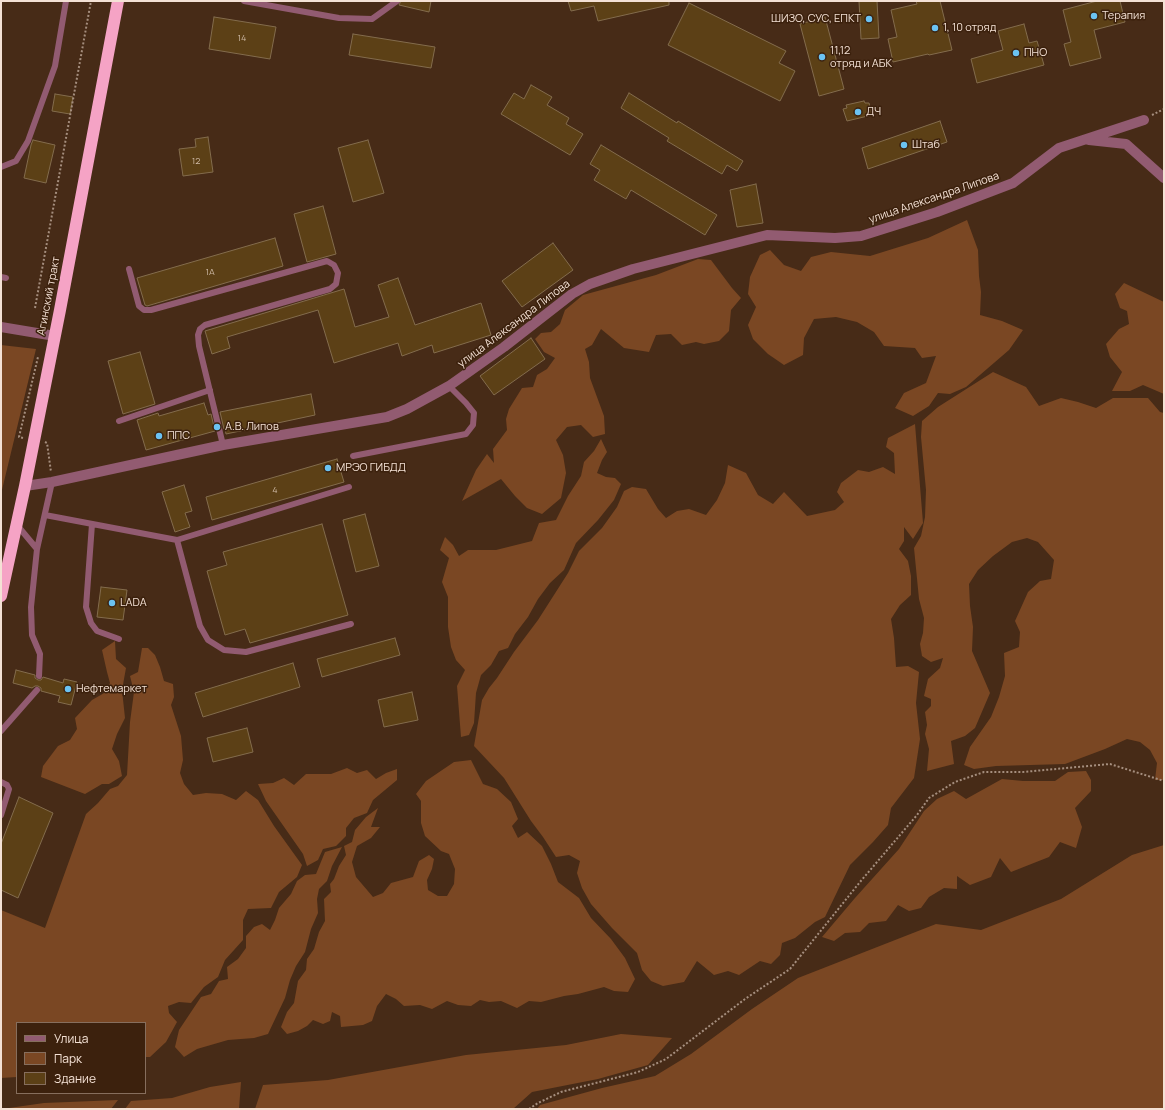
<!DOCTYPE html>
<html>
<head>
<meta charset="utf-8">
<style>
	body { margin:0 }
	#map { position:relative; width:1165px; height:1110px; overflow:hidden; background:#472b17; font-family:Manrope,sans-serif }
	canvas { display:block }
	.frame { position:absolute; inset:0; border:2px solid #f4e1d5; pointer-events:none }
	.legend { position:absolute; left:16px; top:1022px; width:130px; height:72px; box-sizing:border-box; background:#3c210d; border:1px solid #866e5d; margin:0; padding:5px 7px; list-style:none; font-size:12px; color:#f4e1d5 }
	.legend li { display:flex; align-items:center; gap:8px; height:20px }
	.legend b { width:20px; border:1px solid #866e5d }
</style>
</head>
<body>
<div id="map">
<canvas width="1165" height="1110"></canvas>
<div class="frame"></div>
<ul class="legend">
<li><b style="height:5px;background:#925b71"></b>Улица</li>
<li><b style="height:11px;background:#7a4723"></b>Парк</li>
<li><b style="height:11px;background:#5c4016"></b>Здание</li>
</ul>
</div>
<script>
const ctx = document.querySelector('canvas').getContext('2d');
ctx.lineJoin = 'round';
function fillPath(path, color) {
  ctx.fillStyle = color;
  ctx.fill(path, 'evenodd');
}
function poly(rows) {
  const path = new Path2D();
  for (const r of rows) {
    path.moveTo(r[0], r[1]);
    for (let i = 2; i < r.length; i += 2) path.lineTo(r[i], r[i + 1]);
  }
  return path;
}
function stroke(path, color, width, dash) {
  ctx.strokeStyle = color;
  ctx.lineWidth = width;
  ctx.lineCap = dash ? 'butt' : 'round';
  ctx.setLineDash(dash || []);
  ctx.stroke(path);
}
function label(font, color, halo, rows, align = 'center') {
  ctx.font = font + ' Manrope,sans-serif';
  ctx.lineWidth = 3;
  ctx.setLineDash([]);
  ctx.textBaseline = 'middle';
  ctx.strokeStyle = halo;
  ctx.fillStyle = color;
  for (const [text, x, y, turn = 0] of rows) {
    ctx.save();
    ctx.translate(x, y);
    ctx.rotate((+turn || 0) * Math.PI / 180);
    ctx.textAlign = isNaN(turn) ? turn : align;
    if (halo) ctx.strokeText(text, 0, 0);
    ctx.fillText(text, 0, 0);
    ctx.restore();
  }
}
const green = poly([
	[967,220,978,250,979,276,981,292,980,315,1002,321,1023,330,1009,350,966,387,950,394,938,393,929,406,913,416,895,408,904,393,926,383,936,356,922,358,915,348,884,346,874,332,857,322,836,317,814,319,804,338,803,355,784,365,768,354,753,339,748,325,756,307,748,294,750,277,760,255,770,250,784,265,801,271,811,257,831,252,870,256,928,238],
	[698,259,711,260,732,288,741,298,731,310,729,331,719,341,704,344,696,342,682,345,671,334,656,335,649,352,624,348,601,329,592,345,585,349,589,362,590,378,604,416,605,434,593,437,581,425,567,427,556,440,563,455,566,473,561,498,542,514,527,508,515,496,501,479,462,501,476,470,487,454,494,463,493,449,507,430,506,419,509,409,522,388,533,387,537,375,547,369,555,358,544,352,535,339,541,333,551,332,560,324,565,310,583,295,656,275],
	[1124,283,1164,302,1164,394,1143,385,1130,391,1112,391,1122,372,1110,357,1106,344,1119,329,1129,324,1127,311,1120,308,1115,294],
	[1,345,36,349,1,494],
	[993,372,1026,387,1039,406,1061,398,1078,402,1096,408,1113,398,1148,398,1160,412,1164,413,1164,780,1155,780,1157,763,1150,750,1140,742,1127,739,1105,749,1065,764,996,766,974,769,964,765,970,747,991,717,999,697,1005,676,1004,653,1019,647,1020,632,1015,621,1028,592,1040,581,1051,579,1054,560,1038,542,1027,538,1012,542,993,556,978,570,969,584,970,606,973,627,972,651,990,693,975,728,965,736,951,741,954,764,927,771,929,749,925,734,927,725,925,712,931,706,931,699,924,696,928,679,940,668,943,658,931,662,922,656,920,644,923,633,924,618,919,599,914,548,921,536,925,517,926,490,921,437,922,421,938,407],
	[915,424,923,523,913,539,904,527,904,541,899,549,908,561,911,576,911,595,900,605,891,619,894,638,896,667,908,666,919,672,916,703,920,739,914,778,891,808,888,825,873,842,850,865,825,917,815,922,795,938,782,943,780,955,771,964,760,961,739,975,728,971,714,975,697,961,684,982,663,986,651,981,642,970,637,953,612,928,591,904,582,888,577,873,580,861,569,855,556,857,543,837,531,821,504,778,474,746,482,700,489,688,497,678,514,652,538,620,568,573,579,551,602,528,617,507,624,491,632,487,646,489,658,509,666,518,677,511,689,509,706,515,717,500,725,483,728,465,746,473,758,495,773,504,784,492,807,516,835,510,844,502,837,492,841,483,858,470,869,472,883,467,895,474,894,453,886,447,888,438],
	[601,439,607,452,602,460,597,473,606,477,615,478,621,484,614,500,598,520,576,543,564,570,550,583,538,599,528,617,515,634,508,648,499,651,491,665,481,675,476,693,474,723,469,735,461,737,457,686,465,670,456,660,451,647,448,627,448,597,442,582,449,558,440,550,445,537,453,545,459,556,468,550,496,550,532,541,539,523,556,520,568,496,581,476,584,462,594,451],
	[115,641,116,659,126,668,122,690,125,718,117,734,112,749,119,761,122,776,109,784,102,784,85,794,41,777,43,766,58,746,70,740,77,729,75,718,92,700,106,692,110,683,107,672,102,650],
	[142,648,148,648,155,655,160,667,164,681,173,684,174,697,171,705,181,736,183,760,180,773,184,784,193,795,206,793,222,794,236,800,246,791,258,800,274,826,302,865,297,877,279,892,271,908,248,909,243,920,243,940,225,960,218,977,204,987,191,1003,179,1002,168,1006,169,1013,177,1022,166,1042,150,1057,145,1057,145,1023,17,1023,17,1077,1,1078,1,910,45,928,86,814,98,803,110,789,118,786,127,775,130,722,134,692,130,676,138,672],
	[471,760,483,784,497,789,511,802,518,819,512,826,518,838,527,832,542,846,551,864,558,882,579,898,591,918,611,939,625,958,635,979,628,992,614,991,604,987,578,994,564,996,541,1002,529,1001,517,1008,501,1001,489,1002,480,1000,471,1006,458,1005,447,1001,432,1009,420,1005,404,1006,396,999,386,994,377,1006,372,1021,363,1025,341,1027,340,1016,332,1012,330,1021,323,1024,313,1020,307,1026,298,1031,287,1034,281,1027,287,1012,294,1003,298,981,306,970,307,959,314,949,319,932,325,921,324,899,331,892,330,884,334,879,339,866,346,855,344,846,352,842,355,830,366,817,378,808,371,827,380,827,371,838,357,846,352,862,356,877,373,897,383,893,391,883,413,877,419,861,429,855,434,859,432,869,427,880,428,890,438,896,447,896,454,884,455,869,449,854,441,851,425,836,421,823,421,801,416,794,426,781,454,762],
	[347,768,357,773,367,770,376,779,386,773,397,769,397,780,373,800,367,813,354,818,346,828,346,836,336,846,323,849,318,860,307,866,303,854,266,801,258,784,273,783,284,778,294,785,306,774,331,774],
	[1086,771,1091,780,1091,791,1075,808,1082,827,1076,848,1060,842,1049,857,1011,872,1000,858,991,877,970,885,957,876,957,889,944,888,929,897,921,908,909,911,898,905,886,921,869,923,860,932,845,933,834,941,822,937,855,898,899,849,924,811,937,799,954,791,966,799,1002,779,1023,781,1055,781,1068,772],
	[1164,845,1164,1109,537,1109,540,1105,602,1088,655,1076,691,1054,752,1009,798,978,936,924,981,930,1061,899,1132,855],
	[342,847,332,866,327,881,319,889,317,899,318,913,311,929,305,952,296,966,290,980,285,998,268,1034,254,1038,228,1040,197,1049,184,1057,175,1047,179,1030,201,997,211,994,219,981,228,979,227,967,238,959,246,948,246,936,254,927,262,924,270,930,275,920,279,908,291,894,297,881,305,875,316,874,325,852],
	[621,1034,672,1038,648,1065,598,1079,532,1092,513,1109,255,1109,263,1085,328,1080,466,1055,566,1045],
	[241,1082,239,1109,125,1109,131,1101,172,1098,210,1087],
	[118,1100,111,1109,2,1109,44,1103]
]);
const building = poly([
	[401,1,431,1,429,12,399,5,401,1],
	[568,1,669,1,669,5,598,21,594,6,571,11,568,1],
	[859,1,877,1,879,38,861,39,859,1],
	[916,1,940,1,952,50,929,55,928,54,893,62,888,39,897,37,891,10,917,4,916,1],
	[1097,1,1120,1,1125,22,1094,30,1101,58,1070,66,1064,44,1071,42,1063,10,1097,1],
	[689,3,786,51,779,63,795,71,780,101,668,45,689,3],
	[214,17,276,27,270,59,209,49,214,17],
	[825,17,844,89,819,96,800,24,825,17],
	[1024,24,1029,43,1037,41,1044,65,977,83,971,59,1003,50,998,31,1024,24],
	[353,34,435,47,431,68,349,55,353,34],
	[531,85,552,97,547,105,569,118,566,124,583,134,570,155,501,114,514,93,524,99,531,85],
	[629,93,677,123,678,121,743,161,737,171,727,165,722,174,667,141,669,138,621,108,629,93],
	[55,94,73,97,70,114,52,111,55,94],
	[864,101,865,103,869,103,872,115,847,121,843,109,847,108,846,105,864,101],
	[940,121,947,142,868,169,862,148,940,121],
	[208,137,213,172,183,176,179,149,196,147,195,139,208,137],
	[33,140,55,145,46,183,24,178,31,145,33,140],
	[368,140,384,193,353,202,338,148,368,140],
	[601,145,717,215,705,235,631,190,626,199,594,180,600,170,590,164,601,145],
	[756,184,763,223,737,227,730,190,756,184],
	[323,206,336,254,307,262,294,214,323,206],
	[275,238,283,266,147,306,145,305,137,278,275,238],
	[553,243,573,270,522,307,502,281,553,243],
	[398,278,415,325,481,303,491,335,434,353,432,345,402,356,398,343,334,363,318,310,227,337,230,348,212,354,205,331,344,289,355,327,389,317,378,285,398,278],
	[531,338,545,359,494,395,480,376,531,338],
	[140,352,155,404,123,414,108,361,140,352],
	[311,394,315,415,226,434,225,428,224,429,220,412,311,394],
	[204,403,208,415,211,414,215,431,146,450,137,420,158,413,159,416,204,403],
	[337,459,344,482,212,520,206,497,337,459],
	[184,485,192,511,185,513,190,527,175,532,162,492,184,485],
	[365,514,379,566,356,572,343,520,365,514],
	[322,524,348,615,250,643,245,629,225,635,207,571,227,565,223,552,322,524],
	[101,587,127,590,123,620,97,617,101,587],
	[395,638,400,655,322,677,317,659,395,638],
	[293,663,300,687,203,717,195,693,293,663],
	[16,670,35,675,35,678,38,680,41,680,43,677,63,683,64,679,77,682,71,705,58,702,60,696,41,691,41,688,38,686,35,686,32,688,13,683,16,670],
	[412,692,418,720,384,727,378,700,412,692],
	[247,728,253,752,213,762,207,738,247,728],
	[19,797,53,813,18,898,1,890,1,844,19,797]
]);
const path = poly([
	[1152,115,1164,109],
	[35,308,91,1],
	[23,438,19,437,38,357],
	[45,442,47,443,51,472],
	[529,1109,538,1103,561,1092,638,1072,666,1059,745,999,790,969,860,882,917,815,929,798,955,782,984,772,1023,772,1110,764,1164,781]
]);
const lane = poly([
	[244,1,339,18,372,19,397,1],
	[1,167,16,161,28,141,55,66,66,1],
	[129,269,139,306,144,310,151,310,327,261,334,265,338,273,336,284,330,289,205,325,200,329,198,335,199,346,223,445],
	[1,277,6,278],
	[119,421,210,390],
	[353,456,466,434,473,425,474,413,466,403,449,386],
	[45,515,177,540,349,487],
	[92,524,86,607,91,623,97,631,119,639],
	[17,525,37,549,31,607,32,635,40,654,39,676],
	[177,540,200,626,208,640,224,650,246,652,351,624],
	[37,549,52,482],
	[1,731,37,690],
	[1,782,7,785,9,789,1,815]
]);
const street = poly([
	[1089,140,1126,144,1164,178],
	[1,327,55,336],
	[25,486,52,482,223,445,387,417,407,409,449,386,504,347,572,294,590,284,633,269,767,235,835,238,861,236,937,212,1013,183,1059,148,1144,120]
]);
const highway = poly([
	[1,596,25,486,60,310,118,1]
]);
const markers = [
	[1094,16,4,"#6bc3f2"],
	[869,19,4,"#6bc3f2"],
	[935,28,4,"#6bc3f2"],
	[1016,53,4,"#6bc3f2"],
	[822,57,4,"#6bc3f2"],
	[858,112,4,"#6bc3f2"],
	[904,145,4,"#6bc3f2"],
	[217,427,4,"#6bc3f2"],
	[159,436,4,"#6bc3f2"],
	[328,468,4,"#6bc3f2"],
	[112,603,4,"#6bc3f2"],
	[68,689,4,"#6bc3f2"]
];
const numberNames = [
	["14",242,38],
	["12",196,161],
	["1А",210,272],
	["4",275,490]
];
const poiNames = [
	["Терапия",1102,16],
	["ШИЗО, СУС, ЕПКТ",861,19,"right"],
	["1, 10 отряд",943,28],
	["11,12",830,51],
	["отряд и АБК",830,64],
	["ПНО",1024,53],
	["ДЧ",866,112],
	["Штаб",912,145],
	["А.В. Липов",225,427],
	["ППС",167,436],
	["МРЭО ГИБДД",336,468],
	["LADA",120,603],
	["Нефтемаркет",76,689]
];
const streetNames = [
	["улица Александра Липова",934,198,-19],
	["Агинский тракт",49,296,-79],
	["улица Александра Липова",514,324,-37]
];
fillPath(green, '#7a4723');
fillPath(building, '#5c4016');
stroke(building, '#836c4d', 1);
stroke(path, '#a58e7e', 2, [2, 2]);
stroke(lane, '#925b71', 6);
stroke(street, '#925b71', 10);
stroke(highway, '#f5a3c5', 12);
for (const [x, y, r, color] of markers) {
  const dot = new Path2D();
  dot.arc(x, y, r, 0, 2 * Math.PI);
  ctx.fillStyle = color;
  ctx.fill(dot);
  stroke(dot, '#3c210d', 1.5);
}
label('9px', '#ceb9a5', null, numberNames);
label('11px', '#f4e1d5', '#3c210d', poiNames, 'left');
label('11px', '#f4e1d5', '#3c210d', streetNames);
</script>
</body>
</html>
